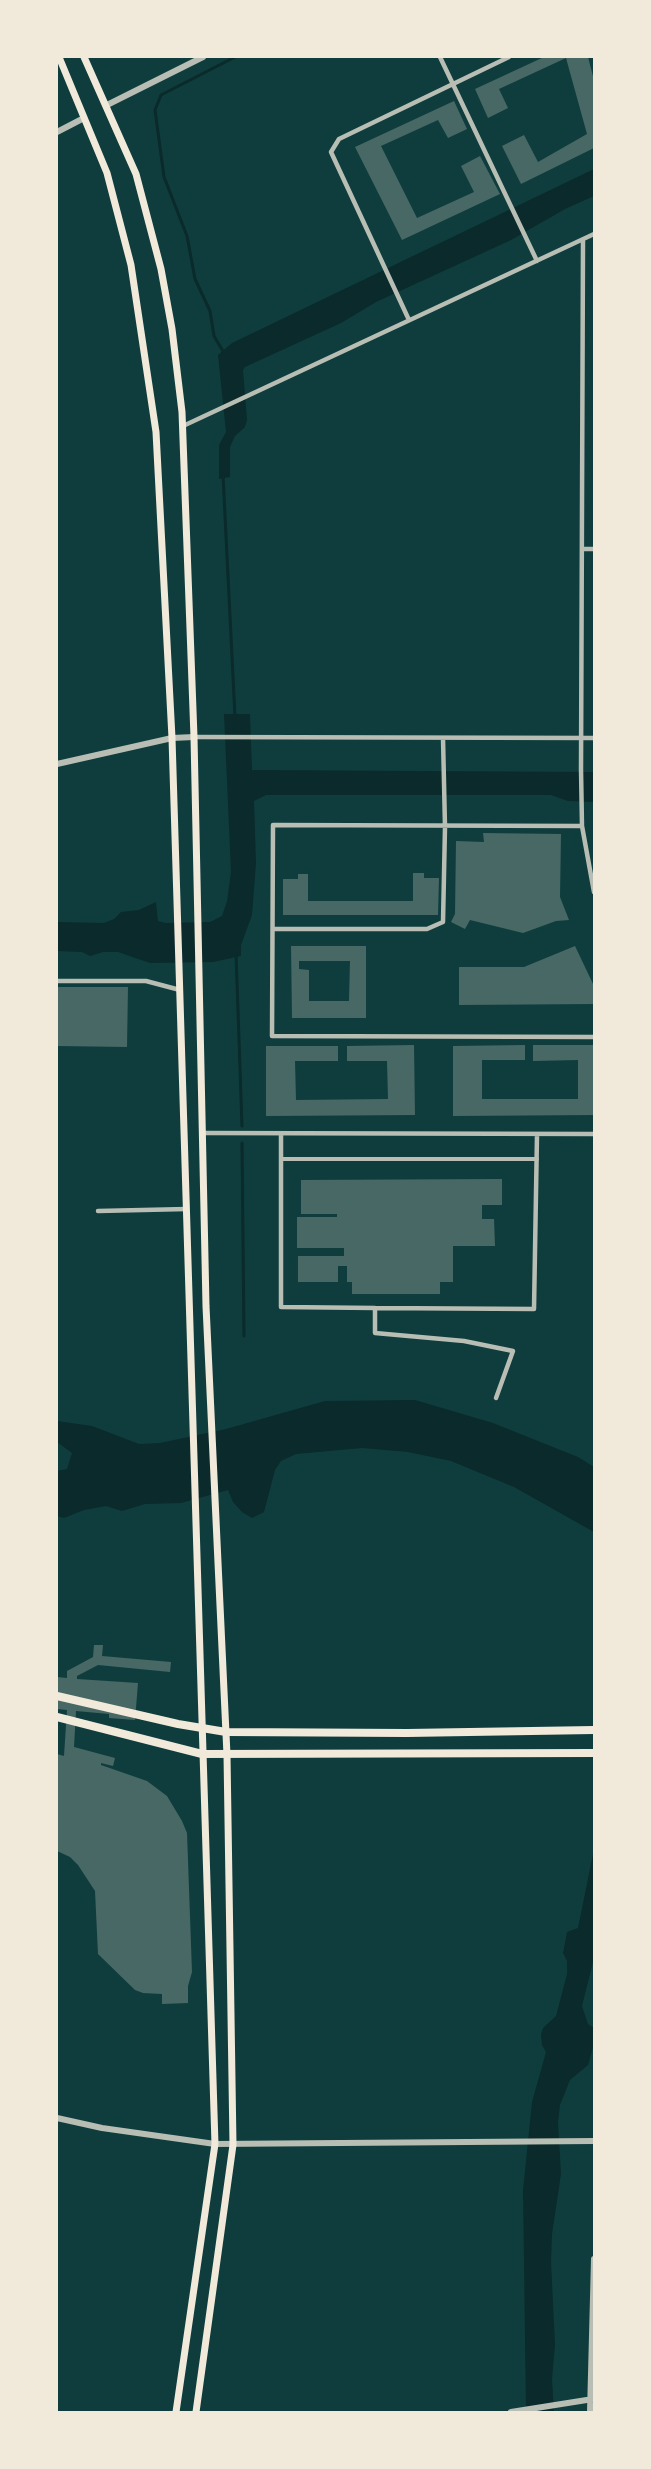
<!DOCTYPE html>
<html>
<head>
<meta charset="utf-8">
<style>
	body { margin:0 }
	#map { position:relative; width:651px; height:2469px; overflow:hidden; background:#0f3d3e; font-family:"Varela Round",sans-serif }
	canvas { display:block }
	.frame { position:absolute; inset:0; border:58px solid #f1e9da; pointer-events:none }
</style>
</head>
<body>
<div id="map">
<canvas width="651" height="2469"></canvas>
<div class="frame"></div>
</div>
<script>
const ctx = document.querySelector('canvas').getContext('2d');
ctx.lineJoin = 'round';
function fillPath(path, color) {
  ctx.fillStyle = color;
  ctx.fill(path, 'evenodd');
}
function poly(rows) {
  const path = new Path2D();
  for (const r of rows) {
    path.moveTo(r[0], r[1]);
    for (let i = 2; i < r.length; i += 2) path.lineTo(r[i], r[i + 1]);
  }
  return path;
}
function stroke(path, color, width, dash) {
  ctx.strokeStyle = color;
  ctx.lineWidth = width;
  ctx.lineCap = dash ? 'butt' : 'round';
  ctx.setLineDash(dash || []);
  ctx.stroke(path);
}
const water = poly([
	[594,169,594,196,565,209,511,240,376,302,341,323,245,367,243,370,247,420,245,427,235,436,230,447,230,477,219,479,219,445,226,432,218,355,232,343],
	[224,714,250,714,252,770,594,772,594,802,568,801,551,795,266,795,254,801,256,863,252,915,241,945,241,956,213,962,150,963,118,952,103,952,90,956,82,952,57,951,57,922,104,923,114,919,121,912,139,910,156,902,158,921,166,923,210,922,222,916,227,901,231,872],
	[415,1400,493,1423,578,1457,594,1467,594,1532,514,1487,451,1461,408,1452,362,1448,296,1454,281,1461,275,1470,264,1512,252,1518,242,1512,233,1502,228,1490,181,1503,145,1504,122,1511,106,1506,84,1510,64,1518,57,1516,57,1471,67,1469,72,1453,57,1442,57,1421,92,1426,139,1444,160,1443,226,1429,325,1401],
	[594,1849,594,1958,582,2006,588,2024,594,2028,594,2044,588,2065,570,2080,560,2105,558,2122,561,2174,552,2234,551,2262,555,2345,552,2379,554,2412,526,2412,523,2190,532,2102,546,2052,542,2045,541,2034,543,2028,556,2016,567,1974,567,1961,563,1953,567,1932,578,1928]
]);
const stream = poly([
	[224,353,214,336,210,311,195,279,187,236,164,177,155,110,161,95,235,57],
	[223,475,235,717],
	[236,953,242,1126],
	[242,1143,244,1336]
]);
const building = poly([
	[544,57,588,57,594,80,594,148,521,184,502,146,524,135,538,162,587,134,566,58,499,89,508,108,488,118,475,89],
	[454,101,467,129,448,138,438,120,381,146,417,218,474,192,461,166,480,156,500,194,402,240,355,147],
	[483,833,561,834,560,897,569,920,556,921,523,933,470,920,465,929,451,922,455,914,456,841,484,842],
	[413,873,424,873,424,878,439,878,438,915,283,915,283,879,298,879,298,874,308,874,308,901,413,901],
	[291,946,366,946,366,1018,292,1018],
	[299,961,350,961,349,1001,309,1001,309,970,299,969],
	[575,946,594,986,594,1004,459,1005,459,967,524,967],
	[57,987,128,987,127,1047,57,1046],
	[414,1045,415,1115,266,1116,266,1046,338,1046,338,1061,295,1061,296,1100,388,1099,387,1061,347,1061,347,1046],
	[525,1045,525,1060,482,1060,482,1099,578,1099,578,1060,533,1061,533,1045,594,1045,594,1115,453,1116,453,1046],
	[502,1179,502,1205,482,1205,482,1219,494,1219,495,1246,453,1246,453,1282,440,1282,440,1294,352,1294,352,1282,347,1282,347,1266,338,1266,338,1282,298,1282,298,1256,344,1256,344,1248,297,1248,297,1217,337,1217,337,1214,301,1214,301,1180],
	[94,1645,103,1645,102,1656,171,1662,170,1672,98,1665,77,1676,77,1679,138,1683,135,1720,109,1718,109,1714,76,1711,74,1747,115,1758,113,1766,101,1763,101,1765,147,1781,167,1796,182,1821,187,1833,192,1972,188,1986,188,2003,162,2004,162,1994,143,1993,135,1990,98,1954,95,1891,78,1865,70,1857,57,1851,57,1754,64,1756,67,1710,57,1709,57,1677,67,1678,67,1671,93,1657]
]);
const pedestrian = poly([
	[281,1159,537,1159]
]);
const minor = poly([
	[440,57,537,261],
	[583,240,581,769,582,826,594,892],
	[409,320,331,152,339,139,509,57],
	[183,426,594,234],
	[582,549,594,549],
	[194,737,594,738],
	[582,826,273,825,272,1036,594,1037],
	[273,929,427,929,443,922,445,827,443,738],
	[57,981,146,981,180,990],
	[202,1133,594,1134],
	[281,1135,281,1307,375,1308,375,1333,464,1341,513,1351,496,1398],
	[98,1211,187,1209],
	[375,1308,534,1309,537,1135]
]);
const tertiary = poly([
	[107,105,203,57],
	[57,132,84,118],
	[57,764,172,738,194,737],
	[57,2118,102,2128,215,2144,594,2141],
	[511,2412,593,2399],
	[590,2412,594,2259]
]);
const secondary = poly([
	[59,57,107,173,131,265,156,432,172,738,215,2144,176,2412],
	[84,57,136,174,161,269,172,329,182,412,194,737,206,1306,227,1755,233,2145,196,2412]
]);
const primary = poly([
	[57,1696,178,1724,226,1732,407,1733,594,1730],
	[57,1717,202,1754,594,1753]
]);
fillPath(water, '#0a2a2b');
stroke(stream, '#0a2a2b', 3);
fillPath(building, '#486865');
stroke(pedestrian, '#b8beb3', 4);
stroke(minor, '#b8beb3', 4.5);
stroke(tertiary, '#b8beb3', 6);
stroke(secondary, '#f1e9da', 7);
stroke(primary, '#f1e9da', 8);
</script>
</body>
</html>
